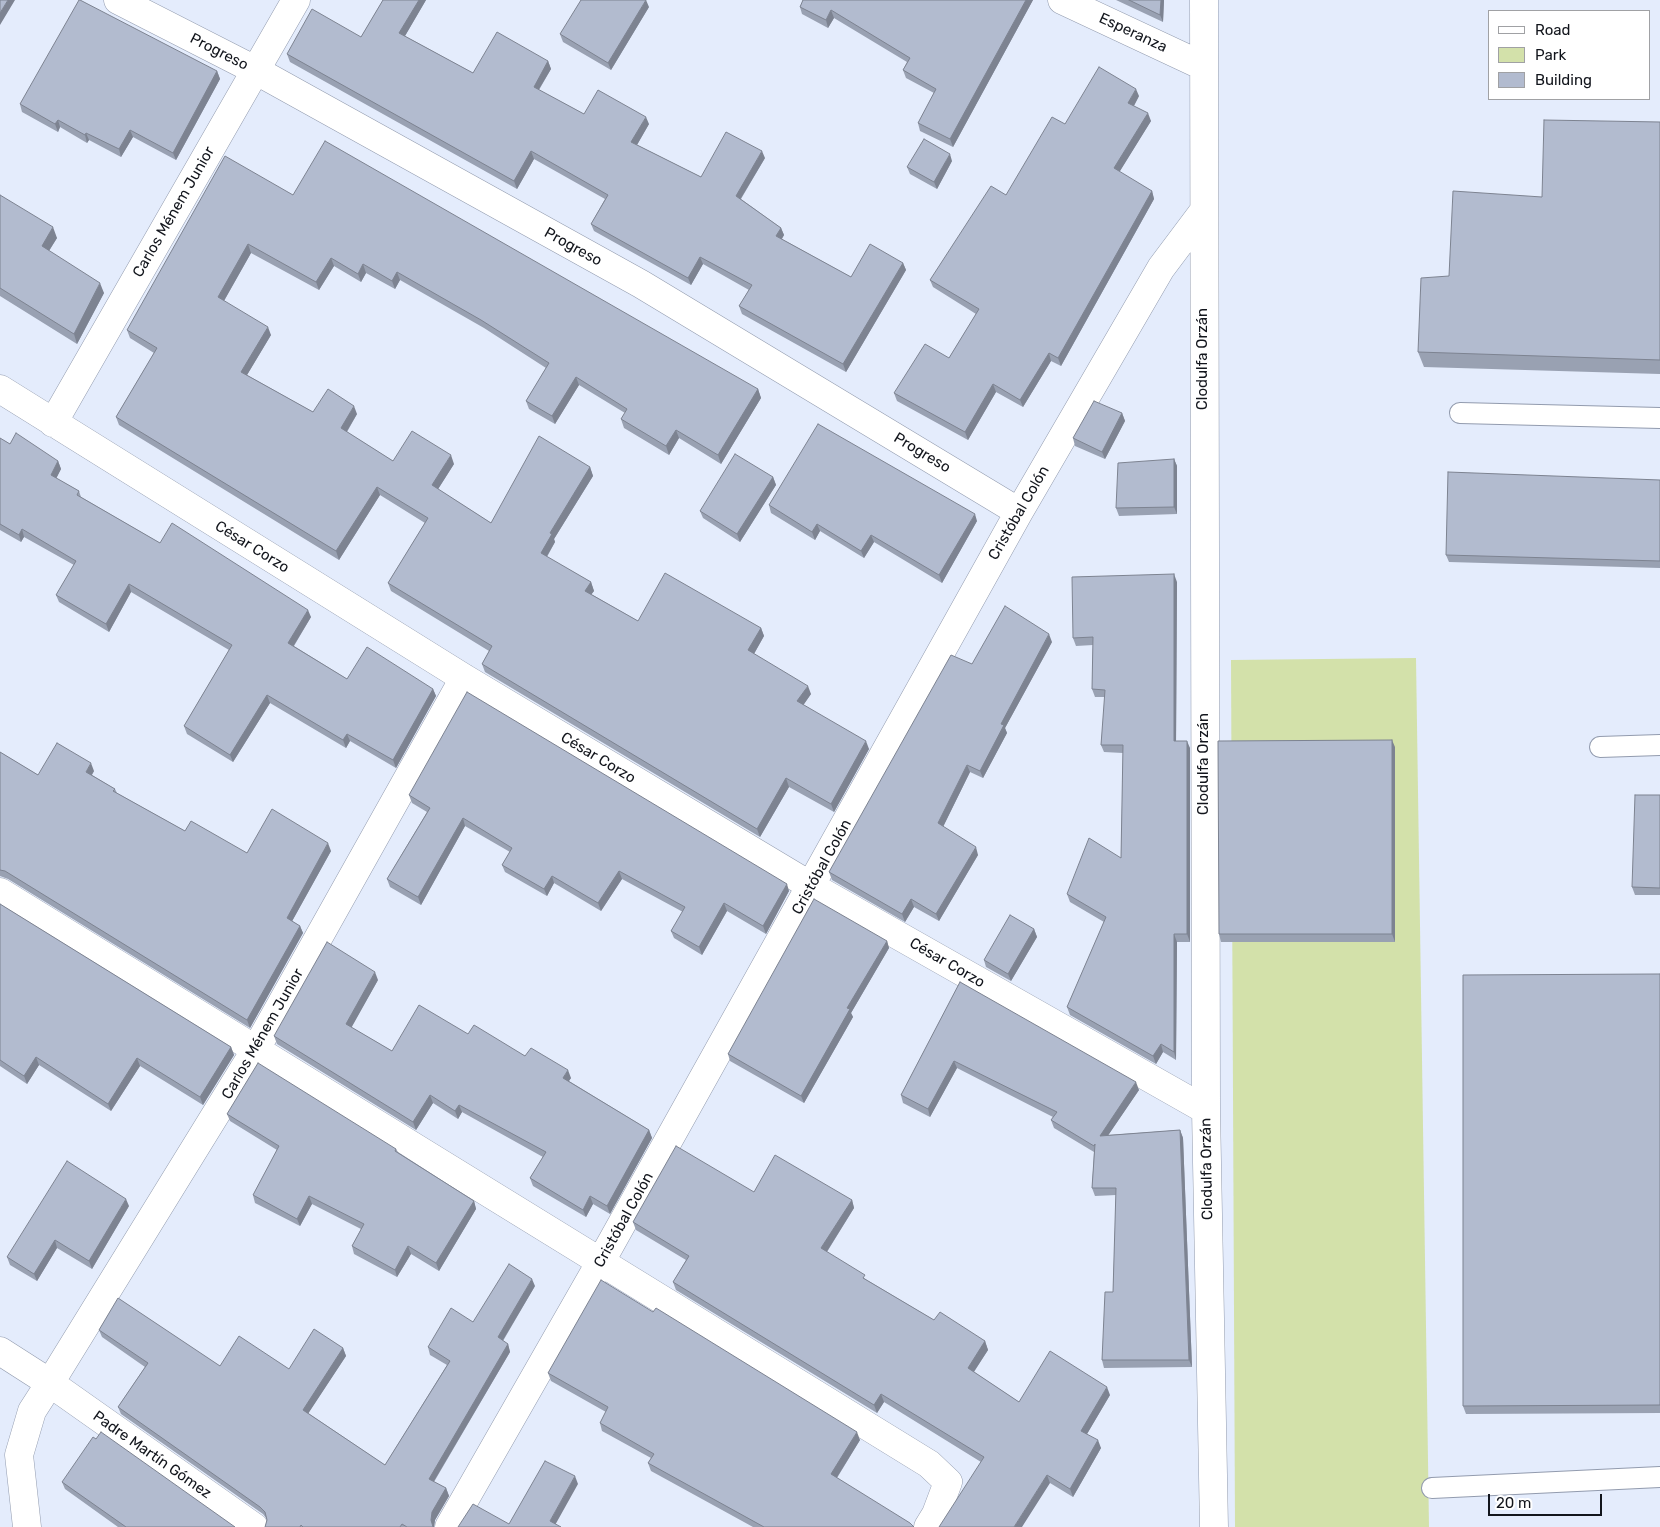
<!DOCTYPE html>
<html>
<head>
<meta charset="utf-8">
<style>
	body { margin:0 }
	#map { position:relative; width:1660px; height:1527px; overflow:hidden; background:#e4ecfc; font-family:Rubik,sans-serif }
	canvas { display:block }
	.legend { position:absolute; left:1488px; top:10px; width:162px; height:90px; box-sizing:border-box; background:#fff; border:1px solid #a0a1a4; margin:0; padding:6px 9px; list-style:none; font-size:15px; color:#12151c }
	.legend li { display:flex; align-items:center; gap:10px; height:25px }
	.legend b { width:25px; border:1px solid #a0a1a4 }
	.scale { position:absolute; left:1488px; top:1494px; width:114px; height:22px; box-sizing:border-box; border:2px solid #12151c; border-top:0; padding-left:6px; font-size:15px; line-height:18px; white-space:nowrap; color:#12151c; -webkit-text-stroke:4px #fff; paint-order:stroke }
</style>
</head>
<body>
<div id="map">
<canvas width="1660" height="1527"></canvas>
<ul class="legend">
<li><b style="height:6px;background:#fff"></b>Road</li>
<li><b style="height:14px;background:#d3e1aa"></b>Park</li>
<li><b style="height:14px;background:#b2bbcf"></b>Building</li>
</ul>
<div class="scale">20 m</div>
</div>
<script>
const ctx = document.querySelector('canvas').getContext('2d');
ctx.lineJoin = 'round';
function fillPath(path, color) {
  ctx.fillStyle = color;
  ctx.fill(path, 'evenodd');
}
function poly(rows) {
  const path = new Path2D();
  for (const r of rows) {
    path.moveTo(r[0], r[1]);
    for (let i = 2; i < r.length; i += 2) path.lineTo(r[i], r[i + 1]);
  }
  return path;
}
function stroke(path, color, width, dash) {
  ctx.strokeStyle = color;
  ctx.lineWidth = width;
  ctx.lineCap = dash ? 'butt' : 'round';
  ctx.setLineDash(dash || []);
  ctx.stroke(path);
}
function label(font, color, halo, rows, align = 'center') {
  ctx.font = font + ' Rubik,sans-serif';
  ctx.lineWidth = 4.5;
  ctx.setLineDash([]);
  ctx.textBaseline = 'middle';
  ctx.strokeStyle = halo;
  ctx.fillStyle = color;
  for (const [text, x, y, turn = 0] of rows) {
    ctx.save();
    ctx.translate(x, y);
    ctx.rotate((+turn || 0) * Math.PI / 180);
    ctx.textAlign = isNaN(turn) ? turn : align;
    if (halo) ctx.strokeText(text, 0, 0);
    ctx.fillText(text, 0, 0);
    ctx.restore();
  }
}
const green = poly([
	[1416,658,1429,1527,1235,1527,1231,660]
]);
const service = poly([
	[1460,413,1660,418],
	[1600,747,1660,745],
	[1432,1488,1660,1477]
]);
const minor = poly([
	[118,0,255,70,641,284,1019,512],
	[1062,0,1203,66],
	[1204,0,1206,1110,1214,1527],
	[0,389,464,678,811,886,1206,1110],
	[53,423,296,0],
	[0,892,929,1464,948,1482,936,1514,928,1527],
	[0,1351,50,1383,32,1411,19,1455,27,1527],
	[254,1527,50,1383,256,1049,464,678],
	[449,1527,600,1263,1019,512,1161,268,1203,212]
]);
const wall = poly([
	[383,0,426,0,405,36,473,73,548,61,551,69,539,90,584,114,649,124,637,145,701,177,765,158,741,199,781,228,784,235,782,239,851,277,903,263,906,270,846,372,742,314,739,306,749,290,703,264,691,285,594,231,591,224,605,199,534,159,517,189,290,62,287,54,361,37],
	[803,0,1033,0,953,147,920,131,918,123,934,93,906,78,903,70,907,62,834,18,828,28,802,14,800,7],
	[1116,0,1164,0,1163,22],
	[649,7,611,70,563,42,560,34],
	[217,71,220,79,176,160,133,137,121,157,89,140,87,143,60,127,58,132,22,112,20,104],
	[1139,96,1134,106,1151,121,1119,172,1152,191,1154,199,1061,366,1051,361,1023,407,996,392,968,440,897,401,894,393,949,358,976,314,933,287,930,280,1006,195,1065,124],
	[1660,122,1660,374,1424,367,1418,352,1542,197],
	[952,161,937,189,910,174,907,167],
	[0,195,57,238,49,251,104,293,77,344,0,296],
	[293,195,758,389,761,398,721,464,679,438,669,455,624,428,621,419,625,413,579,385,555,424,529,409,526,401,546,368,484,328,400,280,395,289,366,273,361,282,334,266,319,290,251,253,224,301,271,335,247,375,313,412,357,414,347,432,393,461,454,464,438,489,491,523,590,467,593,476,554,539,555,542,547,557,591,582,594,591,591,594,638,621,761,628,764,636,754,654,811,694,803,705,869,749,834,812,789,787,760,837,485,672,482,664,489,651,391,591,388,583,425,523,380,495,339,560,119,425,116,417,154,353,130,338,127,330],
	[1122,413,1125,421,1105,459,1075,446,1073,438],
	[0,438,10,444,58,461,61,469,56,478,79,491,81,497,160,543,311,617,294,646,347,679,433,689,436,696,396,768,350,741,346,748,270,703,233,762,187,734,184,726,229,650,131,592,109,632,59,602,56,595,74,565,24,537,21,542,0,530],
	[1174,459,1177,466,1177,514,1119,516,1116,508],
	[773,477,776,485,740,542,703,518,700,511],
	[1660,480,1660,568,1449,562,1446,555],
	[769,505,977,521,942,583,874,542,864,558,820,531,815,540,771,513],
	[1177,582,1176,741,1190,748,1190,942,1177,942,1176,1060,1163,1052,1156,1064,1070,1015,1067,1007,1104,922,1070,902,1067,894,1121,858,1123,753,1104,752,1101,745,1105,697,1095,697,1092,689,1093,645,1076,646,1073,638],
	[1052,642,1005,728,1007,733,983,778,970,772,943,827,978,855,939,921,914,907,905,922,832,880,829,872,972,664],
	[1395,747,1395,942,1221,942,1219,934],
	[0,752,38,775,94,771,92,775,115,789,117,793,185,831,247,853,331,851,292,921,300,926,303,933,250,1028,8,879,0,876],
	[409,795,789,891,766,934,727,911,702,955,674,938,671,931,683,912,622,879,601,911,554,883,547,896,505,872,502,865,510,852,465,826,421,905,390,887,387,879,427,812,412,803],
	[1660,795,1660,895,1635,895,1632,887],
	[0,904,231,1047,234,1055,203,1105,140,1066,111,1111,39,1065,27,1084,0,1066],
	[1034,929,1037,937,1011,981,986,967,984,960],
	[887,941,889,948,851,1013,853,1017,804,1103,730,1061,728,1054],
	[1660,974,1660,1413,1466,1414,1463,1406],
	[378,980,351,1027,392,1051,468,1034,525,1056,571,1078,569,1081,649,1130,652,1138,610,1214,593,1204,586,1217,533,1186,530,1178,543,1157,462,1112,458,1119,433,1103,416,1130,277,1044,274,1036],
	[960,982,1139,1090,1108,1135,1180,1130,1183,1138,1192,1367,1104,1368,1102,1360,1113,1292,1116,1195,1095,1196,1092,1188,1094,1152,1054,1128,1051,1120,1053,1117,957,1068,930,1117,903,1103,901,1095],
	[227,1114,396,1149,398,1152,474,1201,476,1209,439,1271,411,1254,397,1277,354,1254,352,1246,361,1229,312,1204,300,1226,255,1203,253,1195,277,1150,230,1121],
	[754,1192,852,1200,854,1208,827,1252,867,1280,934,1320,985,1341,988,1350,974,1372,1019,1402,1110,1395,1087,1434,1101,1448,1073,1497,1050,1483,981,1462,884,1402,877,1413,676,1290,673,1282,686,1260,636,1230,633,1222],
	[129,1206,92,1269,57,1248,37,1281,10,1265,7,1257],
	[535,1286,503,1341,508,1344,510,1352,434,1482,446,1488,449,1496,435,1520,434,1527,265,1527,267,1520,266,1518,263,1514,121,1414,118,1407,145,1367,102,1337,99,1330,220,1366,289,1369,343,1348,346,1356,308,1413,385,1465,447,1365,430,1355,428,1347,473,1322],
	[548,1373,860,1440,837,1478,914,1527,753,1527,651,1471,648,1463,651,1458,602,1431,600,1423,606,1412,551,1381],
	[62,1482,235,1527,118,1527,65,1489]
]);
const shadedWall = poly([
	[8,0,15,0,0,25,0,13],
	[419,0,426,0,402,41,399,33],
	[646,0,649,7,611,70,608,63],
	[1026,0,1033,0,953,147,950,139],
	[1161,0,1164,0,1163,22,1160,15],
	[831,10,834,18,828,28,826,20],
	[548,61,551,69,536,94,534,87],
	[217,71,220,79,176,160,173,153],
	[1136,89,1139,96,1131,111,1128,103],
	[1148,113,1151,121,1117,176,1114,168],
	[646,117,649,124,634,150,631,142],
	[58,120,60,127,58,132,55,124],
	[130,130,133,137,121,157,119,149],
	[86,133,89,140,87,143,85,135],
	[531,151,534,159,517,189,514,181],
	[762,151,765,158,738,203,736,196],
	[950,154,952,161,937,189,934,182],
	[1152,191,1154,199,1061,366,1058,358],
	[53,227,57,238,45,257,42,246],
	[781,228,784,235,779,243,776,236],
	[248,244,251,253,221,306,218,297],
	[700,257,703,264,691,285,688,278],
	[331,258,334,266,319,290,316,282],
	[903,263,906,270,846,372,843,364],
	[363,264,366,273,361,282,358,274],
	[397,272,400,280,395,289,392,281],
	[100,283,104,293,77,344,74,334],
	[268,327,271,335,244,380,241,372],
	[1049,353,1051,361,1023,407,1020,400],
	[576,377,579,385,555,424,552,416],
	[993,384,996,392,968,440,965,432],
	[758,389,761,398,721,464,718,455],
	[354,406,357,414,344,436,341,428],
	[1122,413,1125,421,1105,459,1102,452],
	[676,430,679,438,669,455,666,446],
	[451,455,454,464,435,494,432,485],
	[1174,459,1177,466,1177,514,1174,507],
	[58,461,61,469,54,483,51,475],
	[590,467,593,476,554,539,555,542,544,561,541,553,550,533],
	[773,477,776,485,740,542,737,534],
	[377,487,380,495,339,560,336,551],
	[975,514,977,521,942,583,939,575],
	[817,524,820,531,815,540,812,532],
	[22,529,24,537,21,542,19,535],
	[871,535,874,542,864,558,861,551],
	[1174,574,1177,582,1176,748,1174,741],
	[591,582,594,591,588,599,585,591],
	[129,584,131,592,109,632,106,624],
	[308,610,311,617,291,650,288,643],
	[761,628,764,636,751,659,748,650],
	[1049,634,1052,642,1005,728,1007,733,983,778,980,771,1001,724],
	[808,686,811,694,800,710,797,701],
	[433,689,436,696,396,768,393,760],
	[267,695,270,703,233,762,230,755],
	[347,734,350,741,346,748,343,740],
	[1392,740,1395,747,1395,942,1392,934],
	[866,741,869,749,834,812,831,804],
	[1187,741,1190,748,1190,942,1187,934],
	[91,763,94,771,89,779,86,772],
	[967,765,970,772,941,831,938,823],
	[786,778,789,787,760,837,757,829],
	[463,818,465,826,421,905,418,897],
	[328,843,331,851,290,925,287,918],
	[976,847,978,855,939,921,936,914],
	[619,871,622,879,601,911,598,903],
	[552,876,554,883,547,896,544,889],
	[787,884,789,891,766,934,763,926],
	[911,899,914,907,905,922,902,914],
	[724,903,727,911,702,955,699,947],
	[300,926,303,933,250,1028,247,1020],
	[1034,929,1037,937,1011,981,1008,974],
	[1174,934,1177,942,1176,1060,1174,1052],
	[887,941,889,948,851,1013,853,1017,804,1103,801,1096,847,1008],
	[375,972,378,980,349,1032,346,1024],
	[1161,1044,1163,1052,1156,1064,1153,1056],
	[231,1047,234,1055,203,1105,200,1097],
	[36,1057,39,1065,27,1084,24,1076],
	[137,1058,140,1066,111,1111,108,1104],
	[954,1061,957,1068,930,1117,928,1109],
	[568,1070,571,1078,566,1085,563,1078],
	[1136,1082,1139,1090,1103,1143,1100,1136],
	[430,1095,433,1103,416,1130,413,1122],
	[459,1105,462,1112,458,1119,455,1111],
	[649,1130,652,1138,610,1214,607,1206],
	[1180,1130,1183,1138,1192,1367,1189,1360],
	[309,1196,312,1204,300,1226,297,1219],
	[590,1196,593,1204,586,1217,583,1210],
	[126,1199,129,1206,92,1269,89,1261],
	[852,1200,854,1208,824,1256,821,1248],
	[474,1201,476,1209,439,1271,436,1263],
	[55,1240,57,1248,37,1281,34,1274],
	[408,1246,411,1254,397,1277,395,1270],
	[532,1279,535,1286,500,1345,498,1337],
	[985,1341,988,1350,971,1376,968,1368],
	[508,1344,510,1352,431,1486,429,1479],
	[343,1348,346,1356,306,1417,303,1410],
	[1107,1387,1110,1395,1084,1439,1081,1431],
	[881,1394,884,1402,877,1413,874,1405],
	[857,1432,860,1440,834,1482,831,1474],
	[1098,1440,1101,1448,1073,1497,1070,1489],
	[1047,1475,1050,1483,1022,1527,1014,1527],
	[575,1476,578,1484,554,1527,550,1521],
	[446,1488,449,1496,435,1520,434,1527,433,1527,431,1520,432,1512]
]);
const building = poly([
	[0,0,8,0,0,13,0,0],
	[79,0,80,0,217,71,173,153,130,130,119,149,86,133,85,135,58,120,55,124,20,104,79,0],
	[383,0,419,0,399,33,473,73,497,32,548,61,534,87,584,114,598,90,646,117,631,142,701,177,726,132,762,151,736,196,781,228,776,236,851,277,870,244,903,263,843,364,739,306,752,285,700,257,688,278,591,224,608,195,531,151,514,181,287,54,312,9,361,37,383,0],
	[581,0,646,0,608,63,560,34,581,0],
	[803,0,1026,0,950,139,918,123,936,89,903,70,910,58,831,10,826,20,800,7,803,0],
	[1129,0,1161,0,1160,15,1129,0],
	[1099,67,1136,89,1128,103,1148,113,1114,168,1152,191,1058,358,1049,353,1020,400,993,384,965,432,894,393,925,344,949,358,979,309,930,280,991,186,1006,195,1052,117,1065,124,1099,67],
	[1544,120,1660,122,1660,360,1418,352,1421,278,1449,276,1453,191,1542,197,1544,120],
	[924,139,950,154,934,182,907,167,924,139],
	[325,141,758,389,718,455,676,430,666,446,621,419,627,409,576,377,552,416,526,401,549,363,481,320,397,272,392,281,363,264,358,274,331,258,316,282,248,244,218,297,268,327,241,372,313,412,328,389,354,406,341,428,393,461,412,431,451,455,432,485,491,523,539,436,590,467,550,533,552,534,541,553,591,582,585,591,638,621,665,573,761,628,748,650,808,686,797,701,866,741,831,804,786,778,757,829,482,664,492,646,388,583,428,518,377,487,336,551,116,417,157,348,127,330,225,156,293,195,325,141],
	[0,195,53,227,42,246,100,283,74,334,0,288,0,195],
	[1094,401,1122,413,1102,452,1073,438,1094,401],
	[818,424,975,514,939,575,871,535,861,551,817,524,812,532,769,505,818,424],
	[16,433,58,461,51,475,79,491,77,495,160,543,172,523,308,610,288,643,347,679,367,647,433,689,393,760,347,734,343,740,267,695,230,755,184,726,232,645,129,584,106,624,56,595,76,561,22,529,19,535,0,524,0,438,10,444,16,433],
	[735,454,773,477,737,534,700,511,735,454],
	[1174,459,1174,507,1116,508,1118,463,1174,459],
	[1448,472,1660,480,1660,561,1446,555,1448,472],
	[1174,574,1174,741,1187,741,1187,934,1174,934,1174,1052,1161,1044,1153,1056,1067,1007,1106,917,1067,894,1089,838,1121,858,1123,745,1101,745,1105,690,1092,689,1093,637,1073,638,1072,577,1174,574],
	[1005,606,1049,634,1001,724,1004,725,980,771,967,765,938,823,976,847,936,914,911,899,902,914,829,872,951,655,972,664,1005,606],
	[467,692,787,884,763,926,724,903,699,947,671,931,685,907,619,871,598,903,552,876,544,889,502,865,512,848,463,818,418,897,387,879,430,808,409,795,467,692],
	[1392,740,1392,934,1219,934,1218,741,1392,740],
	[57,743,91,763,86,772,115,789,113,791,185,831,191,821,247,853,272,809,328,843,287,918,300,926,247,1020,5,871,0,870,0,752,38,775,57,743],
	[1635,795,1660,795,1660,888,1632,887,1635,795],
	[814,899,887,941,847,1008,850,1009,801,1096,728,1054,814,899],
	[0,904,231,1047,200,1097,137,1058,108,1104,36,1057,24,1076,0,1060,0,904],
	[1010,915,1034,929,1008,974,984,960,1010,915],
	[327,942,375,972,346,1024,392,1051,419,1005,468,1034,474,1025,525,1056,531,1048,568,1070,563,1078,649,1130,607,1206,590,1196,583,1210,530,1178,546,1152,459,1105,455,1111,430,1095,413,1122,274,1036,327,942],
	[1660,974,1660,1405,1463,1406,1463,975,1660,974],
	[960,982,1136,1082,1100,1136,1180,1130,1189,1360,1102,1360,1105,1292,1113,1292,1116,1188,1092,1188,1095,1144,1094,1146,1051,1120,1057,1112,954,1061,928,1109,901,1095,960,982],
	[258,1063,396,1149,395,1151,474,1201,436,1263,408,1246,395,1270,352,1246,364,1224,309,1196,297,1219,253,1195,279,1146,227,1114,258,1063],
	[676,1146,754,1192,775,1155,852,1200,821,1248,865,1275,863,1278,934,1320,940,1312,985,1341,968,1368,1019,1402,1050,1351,1107,1387,1081,1431,1098,1440,1070,1489,1047,1475,1014,1527,939,1527,984,1457,881,1394,874,1405,673,1282,689,1256,633,1222,676,1146],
	[67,1161,126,1199,89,1261,55,1240,34,1274,7,1257,67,1161],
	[509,1264,532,1279,498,1337,508,1344,429,1479,446,1488,432,1512,431,1520,433,1527,407,1527,402,1524,400,1527,303,1527,301,1525,300,1527,265,1527,267,1520,265,1512,260,1507,118,1407,148,1363,99,1330,118,1298,220,1366,239,1336,289,1369,314,1329,343,1348,303,1410,385,1465,450,1361,428,1347,451,1308,473,1322,509,1264],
	[601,1280,653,1312,656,1308,857,1432,831,1474,910,1523,914,1527,764,1527,648,1463,654,1454,600,1423,608,1407,548,1373,601,1280],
	[101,1432,235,1527,126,1527,62,1482,93,1437,96,1439,101,1432],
	[545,1461,575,1476,550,1521,561,1527,458,1527,473,1504,509,1524,545,1461]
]);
const streetNames = [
	["Esperanza",1133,33,25],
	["Progreso",219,52,27],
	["Carlos Ménem Junior",174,212,-60],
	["Progreso",573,247,29],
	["Clodulfa Orzán",1203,359,-90],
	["Progreso",922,453,31],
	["Cristóbal Colón",1019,513,-60],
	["César Corzo",252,547,32],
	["César Corzo",598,758,31],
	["Clodulfa Orzán",1204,764,-90],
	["Cristóbal Colón",822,867,-61],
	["César Corzo",947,963,30],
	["Carlos Ménem Junior",263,1034,-60],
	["Clodulfa Orzán",1207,1169,-91],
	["Cristóbal Colón",624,1220,-61],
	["Padre Martín Gómez",152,1455,35]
];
fillPath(green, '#d3e1aa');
stroke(service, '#929bae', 22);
stroke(minor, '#929bae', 29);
stroke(service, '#fff', 20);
stroke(minor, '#fff', 28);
fillPath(wall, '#99a1b2');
fillPath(shadedWall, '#7d8391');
fillPath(building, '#b2bbcf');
stroke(building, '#7d8391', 1);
label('15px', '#12151c', '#fff', streetNames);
</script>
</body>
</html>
